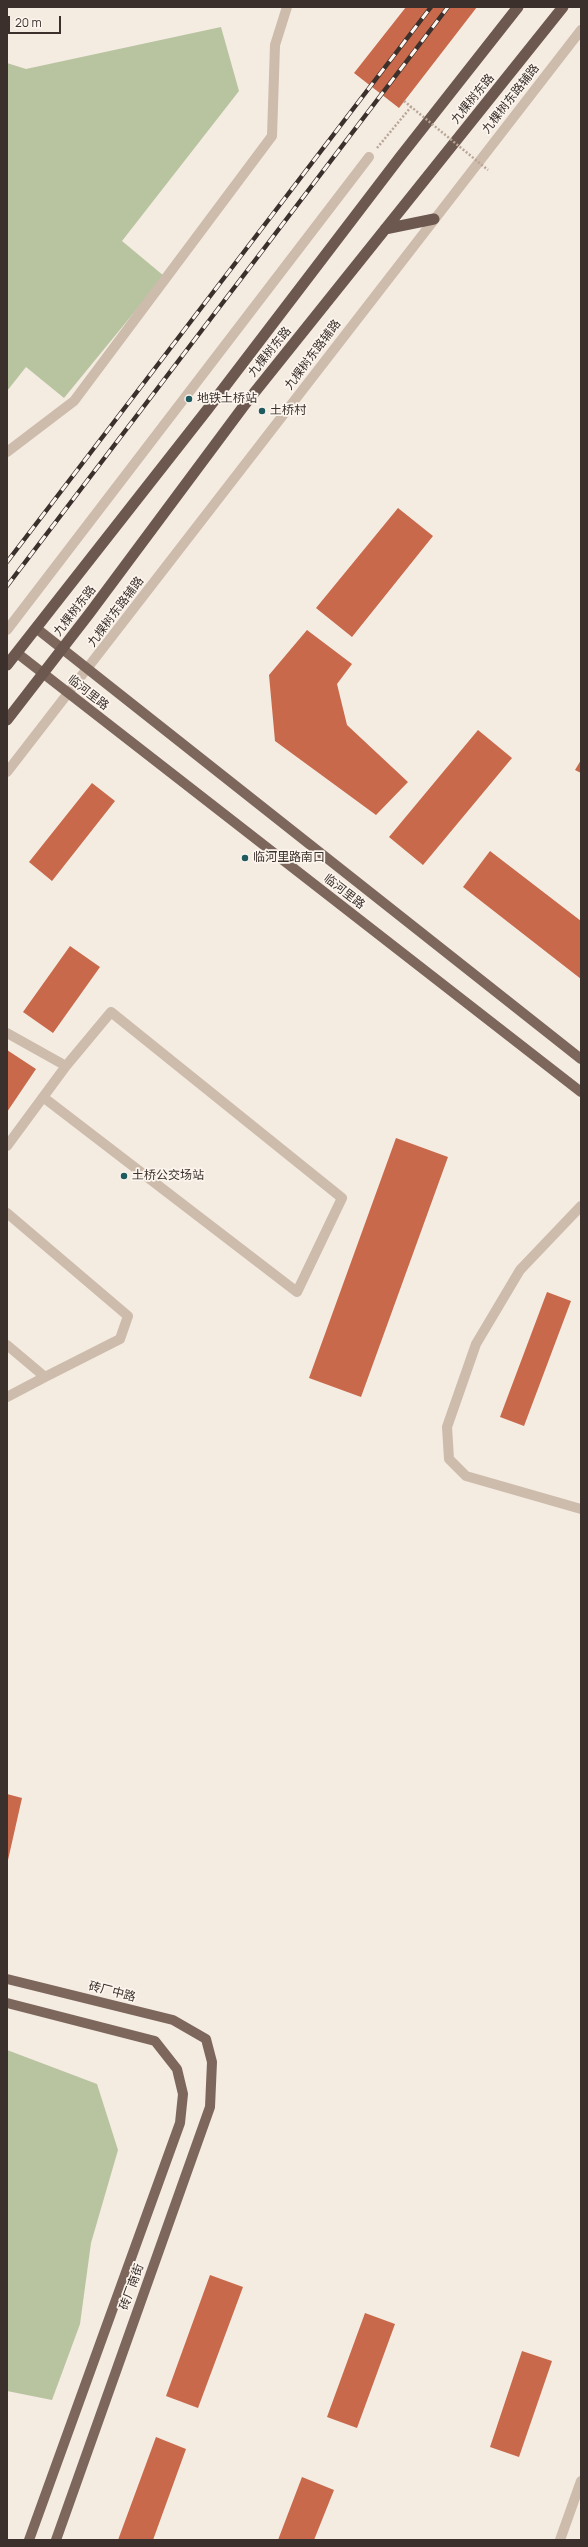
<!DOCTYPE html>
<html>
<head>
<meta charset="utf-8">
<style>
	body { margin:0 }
	#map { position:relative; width:588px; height:2547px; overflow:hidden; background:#f4ebe1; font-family:Manrope,sans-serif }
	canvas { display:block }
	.frame { position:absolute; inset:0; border:8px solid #3b302b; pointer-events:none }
	.scale { position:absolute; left:8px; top:16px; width:53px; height:18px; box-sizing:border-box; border:2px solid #3b302b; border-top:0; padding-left:5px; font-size:12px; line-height:14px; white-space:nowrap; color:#3b302b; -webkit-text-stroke:3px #fbf5ee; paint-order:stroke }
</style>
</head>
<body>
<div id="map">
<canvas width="588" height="2547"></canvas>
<div class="frame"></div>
<div class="scale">20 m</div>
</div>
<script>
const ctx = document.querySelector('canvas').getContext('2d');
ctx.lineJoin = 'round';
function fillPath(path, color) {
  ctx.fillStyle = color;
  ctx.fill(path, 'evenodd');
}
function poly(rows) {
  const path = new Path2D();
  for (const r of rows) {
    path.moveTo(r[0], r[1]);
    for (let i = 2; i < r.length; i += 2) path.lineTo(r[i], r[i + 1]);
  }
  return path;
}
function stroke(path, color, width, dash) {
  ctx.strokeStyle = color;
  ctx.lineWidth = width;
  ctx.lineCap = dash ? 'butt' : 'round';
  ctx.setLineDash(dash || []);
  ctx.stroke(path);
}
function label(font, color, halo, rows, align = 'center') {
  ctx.font = font + ' Manrope,"Noto Sans SC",sans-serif';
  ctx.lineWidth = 3.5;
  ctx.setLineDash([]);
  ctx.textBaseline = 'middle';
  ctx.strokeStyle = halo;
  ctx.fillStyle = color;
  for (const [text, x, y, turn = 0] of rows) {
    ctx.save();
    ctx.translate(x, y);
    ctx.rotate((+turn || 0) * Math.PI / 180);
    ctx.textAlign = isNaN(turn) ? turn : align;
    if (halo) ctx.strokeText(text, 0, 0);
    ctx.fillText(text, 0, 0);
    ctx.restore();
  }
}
const green = poly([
	[221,27,239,91,122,241,164,276,64,398,26,367,7,391,7,63,26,69],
	[7,2050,97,2084,118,2150,91,2243,80,2324,52,2400,7,2391]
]);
const building = poly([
	[406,7,477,7,399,108,354,73],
	[398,508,433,536,352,637,316,608],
	[307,630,352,664,337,684,347,725,408,782,376,815,275,741,269,675],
	[478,730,512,758,423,865,389,837],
	[581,760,581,773,575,770],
	[92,783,115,801,52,881,29,862],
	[490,851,581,921,581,979,463,887],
	[70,946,100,967,53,1033,23,1012],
	[7,1050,36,1069,7,1112],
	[396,1138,448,1157,361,1397,309,1378],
	[547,1292,571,1301,524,1426,500,1417],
	[7,1794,22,1798,8,1860,7,1860],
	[210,2275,243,2287,198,2408,166,2396],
	[365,2313,395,2324,357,2428,327,2417],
	[522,2351,552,2361,519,2457,490,2447],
	[156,2437,186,2449,153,2540,118,2540],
	[302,2477,334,2490,314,2540,278,2540]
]);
const path = poly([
	[377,148,411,107]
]);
const service = poly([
	[7,1033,66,1066,7,1146],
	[43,1097,297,1292,342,1198,111,1012,66,1066],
	[581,1206,520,1270,476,1344,447,1427,449,1459,466,1476,581,1509],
	[7,1213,128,1316,120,1339,45,1377,7,1345],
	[7,1397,45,1377]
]);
const minor = poly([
	[7,452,74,401,272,136,275,45,287,7]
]);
const tertiary = poly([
	[7,630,369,157],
	[7,772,581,30],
	[560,2540,581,2481]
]);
const primary = poly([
	[36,628,581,1059],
	[17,653,581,1092],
	[7,1979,173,2020,206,2039,212,2062,210,2107,56,2540],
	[7,2003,155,2041,177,2069,183,2094,180,2123,29,2540]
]);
const trunk = poly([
	[385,229,434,219],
	[7,665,207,410,400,157,518,7],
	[7,720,89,614,246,403,563,7]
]);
const rail = poly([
	[7,562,431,7],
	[7,586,448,7]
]);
const pathBridge = poly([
	[404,101,488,170]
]);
const markers = [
	[189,399,4,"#1f5a5e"],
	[262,411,4,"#1f5a5e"],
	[245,858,4,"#1f5a5e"],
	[124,1176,4,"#1f5a5e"]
];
const streetNames = [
	["九棵树东路",473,99,-51],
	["九棵树东路辅路",511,99,-52],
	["九棵树东路",270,352,-51],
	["九棵树东路辅路",313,355,-53],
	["九棵树东路",75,611,-52],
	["九棵树东路辅路",116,612,-53],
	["临河里路",88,693,38],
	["临河里路",344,892,38],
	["砖厂中路",112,1992,14],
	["砖厂南街",132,2287,-70]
];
const poiNames = [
	["地铁土桥站",197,399],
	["土桥村",270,411],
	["临河里路南口",253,858],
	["土桥公交场站",132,1176]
];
fillPath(green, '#b8c4a0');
fillPath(building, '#c8694b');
stroke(path, '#b9a596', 2.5, [2, 2]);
stroke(service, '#cdbbac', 10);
stroke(minor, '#cdbbac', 10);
stroke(tertiary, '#cdbbac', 10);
stroke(primary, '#7d675c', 10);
stroke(trunk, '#6c584f', 11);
stroke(rail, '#3b302b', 4.5);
stroke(rail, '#fbf5ee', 3, [9]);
stroke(pathBridge, '#b9a596', 2.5, [2, 2]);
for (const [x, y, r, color] of markers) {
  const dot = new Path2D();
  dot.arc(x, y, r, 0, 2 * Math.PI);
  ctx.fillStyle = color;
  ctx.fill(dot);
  stroke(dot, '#fbf5ee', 1.5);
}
label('12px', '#3b302b', '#fbf5ee', streetNames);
label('12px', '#3b302b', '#fbf5ee', poiNames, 'left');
</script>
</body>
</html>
